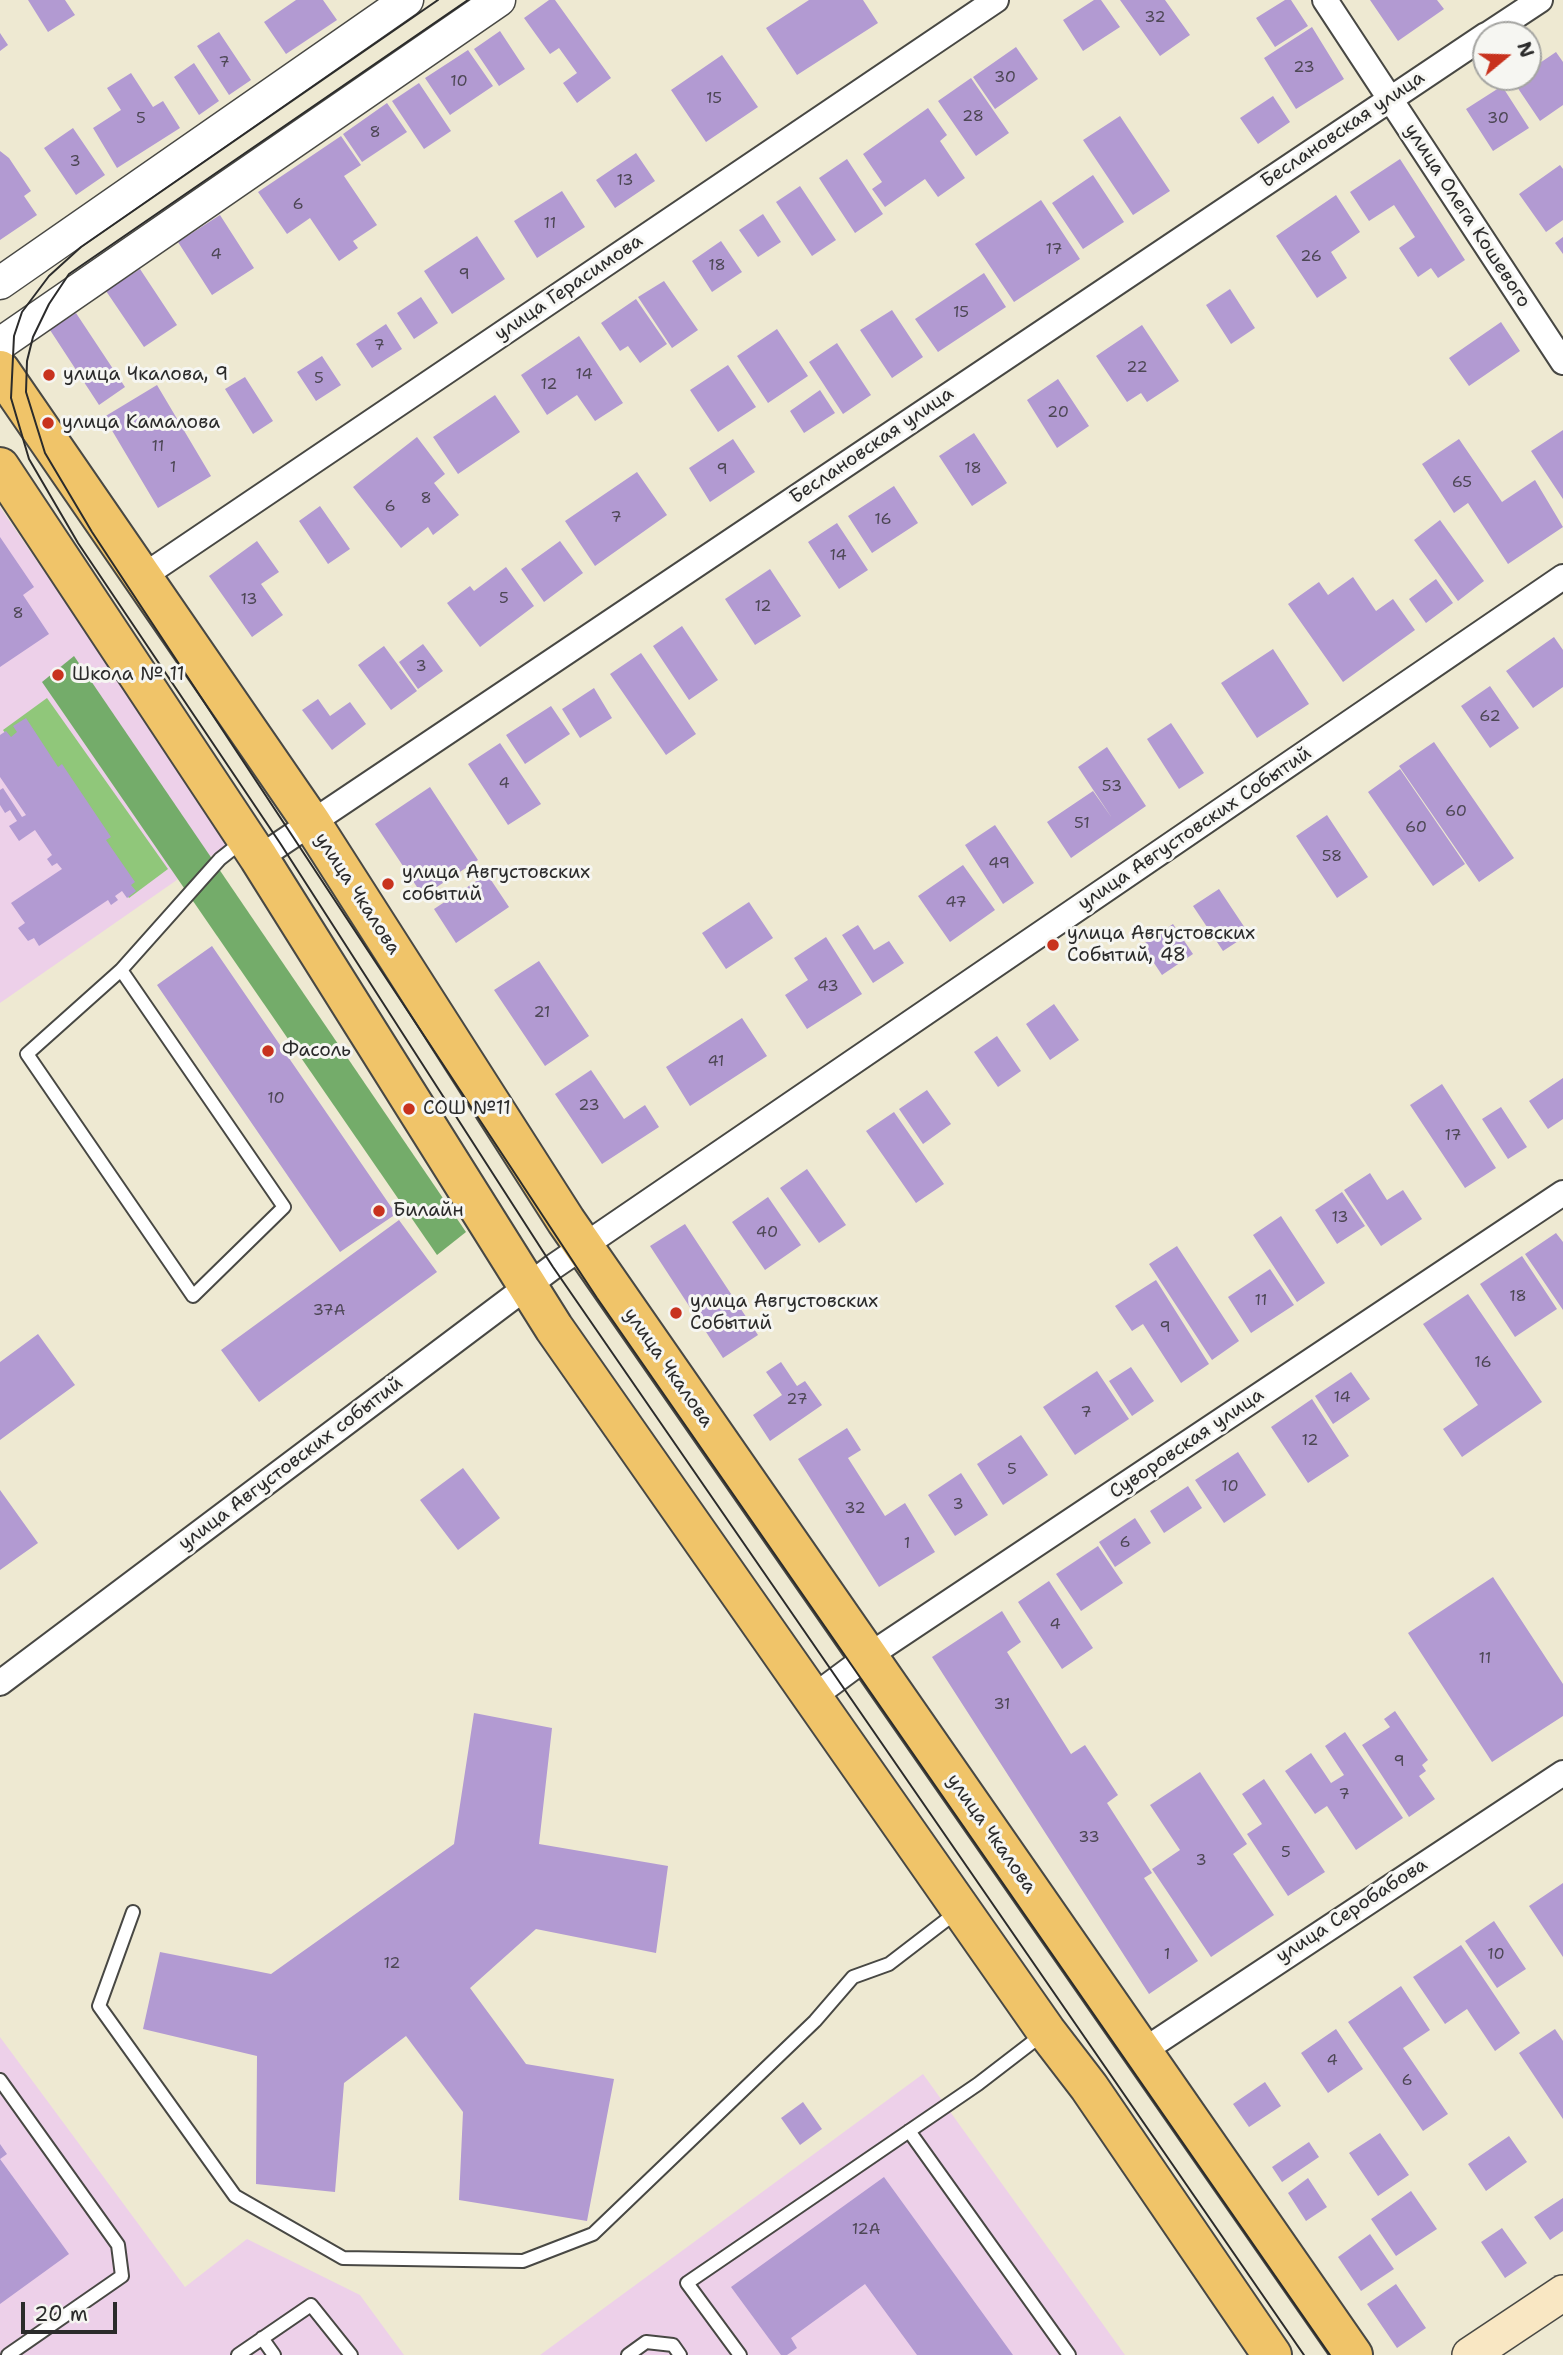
<!DOCTYPE html>
<html>
<head>
<meta charset="utf-8">
<style>
	body { margin:0 }
	#map { position:relative; width:1563px; height:2355px; overflow:hidden; background:#eee9d2; font-family:"Shantell Sans",sans-serif }
	canvas { display:block }
	.north { position:absolute; left:1472px; top:21px; width:70px; height:70px; box-sizing:border-box; background:#f6f6f2; border:2px solid #a5a5a2; border-radius:50%; rotate:71deg; font-size:19px; font-weight:700; line-height:28px; text-align:center; color:#2b2b2b }
	.north::after { content:''; display:block; margin:auto; width:24px; height:32px; background:#c8321e; clip-path:polygon(50% 0,100% 100%,50% 72%,0 100%) }
	.scale { position:absolute; left:21px; top:2302px; width:96px; height:32px; box-sizing:border-box; border:4px solid #2b2b2b; border-top:0; padding-left:9px; font-size:21px; line-height:24px; white-space:nowrap; color:#2b2b2b; -webkit-text-stroke:5px #f6f6f2; paint-order:stroke }
</style>
</head>
<body>
<div id="map">
<canvas width="1563" height="2355"></canvas>
<div class="north">N</div>
<div class="scale">20 m</div>
</div>
<script>
const ctx = document.querySelector('canvas').getContext('2d');
ctx.lineJoin = 'round';
function fillPath(path, color) {
  ctx.fillStyle = color;
  ctx.fill(path, 'evenodd');
}
function poly(rows) {
  const path = new Path2D();
  for (const r of rows) {
    path.moveTo(r[0], r[1]);
    for (let i = 2; i < r.length; i += 2) path.lineTo(r[i], r[i + 1]);
  }
  return path;
}
function stroke(path, color, width, dash) {
  ctx.strokeStyle = color;
  ctx.lineWidth = width;
  ctx.lineCap = dash ? 'butt' : 'round';
  ctx.setLineDash(dash || []);
  ctx.stroke(path);
}
function label(font, color, halo, rows, align = 'center') {
  ctx.font = font + ' "Shantell Sans",sans-serif';
  ctx.lineWidth = 6;
  ctx.setLineDash([]);
  ctx.textBaseline = 'middle';
  ctx.strokeStyle = halo;
  ctx.fillStyle = color;
  for (const [text, x, y, turn = 0] of rows) {
    ctx.save();
    ctx.translate(x, y);
    ctx.rotate((+turn || 0) * Math.PI / 180);
    ctx.textAlign = isNaN(turn) ? turn : align;
    if (halo) ctx.strokeText(text, 0, 0);
    ctx.fillText(text, 0, 0);
    ctx.restore();
  }
}
const built = poly([
	[0,507,230,843,0,1003],
	[0,2037,185,2287,247,2239,360,2295,404,2355,0,2355],
	[923,2074,1125,2355,540,2355]
]);
const green = poly([
	[47,698,168,869,129,898,3,730]
]);
const forest = poly([
	[74,656,466,1232,437,1255,42,682]
]);
const building = poly([
	[28,0,65,0,75,15,48,32],
	[296,0,323,0,337,20,286,54,264,22],
	[549,0,555,0,611,78,577,103,563,83,577,73,559,48,550,54,524,18],
	[809,0,863,0,878,23,797,75,766,28],
	[1094,0,1101,0,1120,27,1083,51,1063,20],
	[1120,0,1165,0,1190,35,1160,56],
	[1285,0,1291,0,1308,26,1275,47,1256,18],
	[1370,0,1437,0,1444,9,1398,41],
	[1312,27,1344,79,1296,109,1264,58],
	[500,31,525,69,499,86,474,49],
	[219,32,251,80,229,95,197,46],
	[0,33,8,45,0,51],
	[1016,47,1038,79,995,109,973,77],
	[468,50,493,86,450,115,425,78],
	[1556,52,1563,62,1563,105,1540,121,1513,81,1528,77,1528,71],
	[722,55,758,107,706,142,671,90],
	[194,63,219,101,199,115,174,77],
	[131,73,153,107,163,101,180,128,117,168,93,128,121,110,107,88],
	[971,78,1009,133,976,156,938,101],
	[419,83,451,131,424,149,392,101],
	[1502,86,1529,128,1493,151,1466,109],
	[1273,96,1290,122,1258,144,1240,118],
	[387,103,407,132,362,162,343,134],
	[928,108,947,135,940,141,965,178,938,197,925,179,885,207,872,189,882,182,863,154],
	[1120,116,1170,191,1133,215,1083,140],
	[73,128,105,175,76,195,44,148],
	[341,136,361,165,344,176,377,225,353,241,358,248,339,261,310,218,287,234,258,192],
	[0,151,9,158,31,191,24,196,37,215,0,240],
	[636,153,655,181,615,208,596,180],
	[847,159,883,214,855,233,819,178],
	[1400,159,1465,260,1438,278,1431,268,1418,277,1399,248,1415,237,1394,205,1369,221,1350,192],
	[1560,165,1563,169,1563,220,1546,232,1519,194],
	[1093,175,1124,222,1083,249,1052,203],
	[800,186,836,240,812,256,776,202],
	[562,191,585,227,537,258,514,221],
	[1336,195,1360,232,1331,252,1347,278,1317,298,1276,236],
	[1041,200,1080,259,1014,302,975,244],
	[763,214,781,242,758,257,739,230],
	[220,215,254,268,212,295,178,242],
	[477,236,505,279,452,314,424,271],
	[1563,237,1563,254,1555,243],
	[721,241,742,272,712,292,692,261],
	[140,269,177,325,144,347,106,291],
	[984,273,1006,307,938,352,915,319],
	[664,281,698,330,672,348,638,297],
	[1230,289,1255,328,1231,344,1206,305],
	[421,297,438,323,414,339,397,313],
	[636,299,667,344,640,363,628,346,620,351,601,323],
	[892,310,923,357,892,378,860,330],
	[76,313,125,387,99,405,50,330],
	[1501,322,1520,351,1469,386,1449,358],
	[386,324,402,349,372,368,356,344],
	[1142,325,1179,381,1147,402,1141,393,1127,402,1096,356],
	[777,329,808,376,768,403,737,356],
	[579,336,623,403,595,421,577,395,547,415,521,375],
	[837,343,871,395,843,414,809,362],
	[322,356,341,385,316,401,297,372],
	[728,365,756,407,718,432,690,390],
	[245,377,273,421,253,434,225,389],
	[1058,379,1089,426,1057,448,1027,400],
	[157,385,211,476,158,508,104,417],
	[820,390,835,413,804,433,790,411],
	[495,395,520,432,458,474,433,437],
	[1563,430,1563,499,1531,451],
	[974,433,1007,483,972,506,939,456],
	[417,437,445,474,434,483,459,515,433,535,428,527,401,548,353,487],
	[733,439,755,472,710,502,689,468],
	[1459,439,1502,502,1535,480,1563,527,1508,564,1468,503,1454,513,1422,464],
	[637,472,667,515,595,566,565,521],
	[894,486,918,523,872,553,848,516],
	[320,506,350,549,328,564,299,521],
	[1440,520,1484,581,1458,601,1414,540],
	[837,523,868,570,839,589,808,542],
	[0,537,34,587,23,595,49,634,0,667],
	[257,541,279,572,261,584,283,615,252,637,209,576],
	[560,541,583,573,544,602,521,569],
	[506,567,534,606,480,647,447,603,470,586,474,591],
	[770,569,801,616,755,645,725,599],
	[1353,577,1376,611,1393,599,1415,630,1343,682,1288,604,1319,582,1328,595],
	[1436,579,1453,603,1426,623,1409,599],
	[682,626,718,680,689,700,653,646],
	[1554,637,1563,650,1563,687,1533,708,1506,671],
	[423,644,443,671,418,689,399,662],
	[384,646,417,691,391,710,358,665],
	[1273,649,1309,704,1257,738,1221,683],
	[641,653,696,734,666,755,610,674],
	[1490,686,1519,728,1490,748,1461,706],
	[594,688,612,718,580,738,562,709],
	[318,699,330,716,350,702,366,724,332,750,302,710],
	[551,706,570,734,525,764,506,735],
	[26,718,58,767,62,764,111,837,106,840,135,882,131,885,136,891,127,898,122,891,115,896,118,900,111,905,108,900,39,946,34,938,28,941,18,928,25,923,11,903,62,869,57,863,52,866,47,859,52,855,35,830,19,841,9,826,17,821,10,810,5,813,0,805,0,790,3,788,22,817,26,815,0,777,0,735,6,731,11,737,17,732,13,726],
	[1171,723,1204,773,1179,789,1147,739],
	[1434,742,1514,858,1479,882,1399,766],
	[500,743,541,804,508,825,468,764],
	[1107,747,1146,806,1071,858,1047,822,1093,791,1112,818,1078,767],
	[1400,769,1465,864,1433,886,1368,792],
	[430,787,478,860,423,896,375,824],
	[1327,815,1368,877,1337,898,1296,836],
	[995,825,1034,883,1003,904,965,845],
	[963,865,995,910,950,942,918,896],
	[487,874,509,907,456,943,434,909],
	[1219,889,1249,934,1223,951,1193,906],
	[749,902,773,938,726,969,702,933],
	[1173,924,1193,954,1162,975,1142,945],
	[858,925,874,950,889,941,904,963,873,983,842,935],
	[826,937,862,994,807,1029,785,995,808,980,794,958],
	[212,946,396,1214,340,1252,157,985],
	[539,961,589,1036,545,1066,494,990],
	[1054,1004,1079,1040,1050,1060,1026,1024],
	[742,1018,767,1056,690,1106,666,1067],
	[997,1036,1021,1071,998,1087,974,1052],
	[591,1070,624,1119,645,1105,659,1127,602,1164,555,1094],
	[1563,1078,1563,1119,1548,1129,1529,1101],
	[1442,1084,1496,1168,1465,1188,1410,1105],
	[927,1090,951,1124,923,1144,899,1109],
	[1501,1107,1527,1147,1508,1159,1482,1119],
	[894,1112,944,1184,916,1203,866,1131],
	[807,1169,846,1225,819,1243,780,1188],
	[1370,1173,1387,1200,1403,1190,1422,1219,1381,1246,1344,1190],
	[1342,1192,1365,1226,1337,1244,1315,1210],
	[768,1197,801,1245,765,1270,732,1222],
	[1281,1216,1325,1283,1297,1302,1253,1235],
	[399,1220,437,1272,259,1402,221,1350],
	[685,1224,758,1335,723,1358,650,1246],
	[1556,1233,1563,1242,1563,1310,1525,1254],
	[1177,1246,1239,1341,1212,1360,1149,1264],
	[1522,1256,1557,1309,1515,1337,1480,1284],
	[1270,1269,1294,1305,1251,1333,1228,1297],
	[1156,1280,1209,1364,1181,1383,1143,1324,1132,1331,1115,1306],
	[1468,1294,1542,1402,1462,1457,1443,1429,1478,1405,1423,1324],
	[38,1334,75,1385,0,1440,0,1362],
	[781,1362,797,1386,805,1381,822,1405,770,1441,753,1415,782,1395,766,1372],
	[1131,1367,1154,1401,1132,1416,1109,1381],
	[1097,1371,1129,1419,1075,1455,1043,1407],
	[1351,1372,1370,1399,1333,1424,1315,1396],
	[1312,1399,1349,1456,1308,1483,1271,1427],
	[847,1428,861,1450,848,1458,885,1516,905,1503,935,1552,879,1587,798,1459],
	[1021,1435,1048,1475,1003,1505,977,1464],
	[1238,1452,1266,1495,1224,1523,1195,1480],
	[463,1468,500,1518,458,1550,420,1500],
	[961,1473,988,1515,955,1536,928,1495],
	[1188,1486,1202,1508,1164,1533,1150,1511],
	[0,1490,38,1543,0,1570],
	[1135,1518,1151,1543,1115,1567,1099,1542],
	[1098,1546,1123,1583,1081,1611,1056,1574],
	[1493,1577,1563,1684,1563,1716,1492,1762,1408,1633],
	[1049,1581,1093,1648,1062,1669,1018,1602],
	[1002,1611,1021,1642,1007,1652,1071,1754,1085,1745,1118,1795,1107,1803,1152,1873,1144,1878,1198,1961,1149,1994,932,1657],
	[1395,1711,1428,1760,1422,1765,1426,1771,1419,1776,1435,1799,1409,1817,1362,1745,1390,1727,1384,1719],
	[474,1713,552,1728,539,1844,668,1866,656,1953,536,1929,470,1988,526,2064,614,2079,587,2221,459,2200,463,2112,406,2036,344,2083,335,2192,256,2184,257,2056,143,2029,160,1952,271,1974,454,1844],
	[1345,1732,1403,1818,1356,1850,1327,1806,1315,1814,1285,1771,1311,1753,1331,1783,1344,1775,1325,1746],
	[1200,1772,1247,1844,1233,1854,1274,1915,1211,1957,1152,1869,1180,1850,1150,1805],
	[1264,1779,1325,1872,1288,1896,1247,1834,1262,1824,1242,1794],
	[1563,1883,1563,1957,1529,1906],
	[1494,1921,1526,1969,1497,1988,1465,1941],
	[1461,1945,1520,2033,1495,2051,1467,2009,1445,2024,1413,1977],
	[1401,1986,1430,2030,1403,2048,1448,2114,1423,2131,1348,2022],
	[1336,2029,1363,2069,1328,2093,1301,2053],
	[1555,2029,1563,2041,1563,2119,1519,2053],
	[1265,2082,1281,2106,1249,2127,1233,2104],
	[803,2102,822,2129,800,2145,781,2118],
	[1380,2133,1409,2175,1378,2196,1349,2153],
	[1509,2136,1527,2162,1486,2191,1468,2164],
	[1309,2142,1319,2157,1282,2182,1272,2167],
	[0,2144,7,2154,0,2159,69,2254,0,2304],
	[884,2177,1013,2355,917,2355,865,2284,791,2338,797,2348,787,2355,781,2355,731,2287],
	[1308,2178,1327,2207,1306,2221,1288,2193],
	[1411,2191,1437,2229,1396,2256,1371,2219],
	[1563,2198,1563,2231,1550,2240,1534,2217],
	[1502,2228,1527,2263,1505,2278,1481,2242],
	[1370,2234,1394,2269,1361,2291,1338,2257],
	[1396,2284,1426,2328,1397,2348,1367,2304]
]);
const service = poly([
	[121,970,284,1207,193,1296,27,1054,121,970,220,859,244,840],
	[133,1912,99,2006,235,2196,343,2258,523,2261,593,2234,815,2021,853,1977,889,1964,958,1911],
	[0,2080,118,2245,122,2276,8,2355],
	[909,2131,1069,2355],
	[262,2338,274,2355],
	[238,2355,311,2305,351,2355],
	[628,2355,646,2342,673,2345,680,2355],
	[740,2355,687,2283,978,2084,1043,2034]
]);
const minor = poly([
	[1325,0,1563,362],
	[1487,35,1540,0],
	[142,577,996,0],
	[259,858,1486,35],
	[0,1683,553,1267,1563,577],
	[813,1697,867,1657,1563,1193],
	[1143,2051,1563,1773]
]);
const tertiary = poly([
	[0,283,407,0],
	[0,344,499,0]
]);
const secondary = poly([
	[1470,2355,1563,2293]
]);
const primary = poly([
	[0,370,311,822,566,1221,1353,2355],
	[0,467,259,858,554,1328,1046,2031,1089,2087,1272,2355]
]);
const tram = poly([
	[438,0,81,247,49,276,22,312,14,336,11,398,29,459,78,543,280,843,553,1267,1304,2355],
	[468,0,69,274,49,304,33,337,27,361,26,392,45,453,92,532,597,1298,1330,2355]
]);
const markers = [
	[49,375,7,"#c8321e"],
	[48,423,7,"#c8321e"],
	[58,675,7,"#c8321e"],
	[388,884,7,"#c8321e"],
	[1053,945,7,"#c8321e"],
	[268,1051,7,"#c8321e"],
	[409,1109,7,"#c8321e"],
	[379,1211,7,"#c8321e"],
	[676,1313,7,"#c8321e"]
];
const numberNames = [
	["32",1155,18],
	["7",224,63],
	["23",1304,68],
	["30",1005,78],
	["10",459,82],
	["15",714,99],
	["28",973,117],
	["5",141,119],
	["30",1498,119],
	["8",375,133],
	["3",75,162],
	["13",625,181],
	["6",298,205],
	["11",550,224],
	["17",1054,250],
	["4",216,255],
	["26",1311,257],
	["18",717,266],
	["9",464,275],
	["15",961,313],
	["7",379,346],
	["22",1137,368],
	["14",584,375],
	["5",319,379],
	["12",549,385],
	["20",1058,413],
	["11",158,447],
	["1",173,468],
	["18",973,469],
	["9",722,470],
	["65",1462,483],
	["8",426,499],
	["6",390,507],
	["7",616,518],
	["16",883,520],
	["14",838,556],
	["5",504,599],
	["13",249,600],
	["12",763,607],
	["8",18,614],
	["3",421,667],
	["62",1490,717],
	["4",504,784],
	["53",1112,787],
	["60",1456,812],
	["51",1082,824],
	["60",1416,828],
	["58",1332,857],
	["49",999,864],
	["47",956,903],
	["43",828,987],
	["21",542,1013],
	["41",716,1062],
	["10",276,1099],
	["23",589,1106],
	["17",1453,1136],
	["13",1340,1218],
	["40",767,1233],
	["18",1518,1297],
	["11",1261,1301],
	["37А",329,1311],
	["9",1165,1328],
	["16",1483,1363],
	["14",1342,1398],
	["27",797,1400],
	["7",1086,1413],
	["12",1310,1441],
	["5",1012,1470],
	["10",1230,1487],
	["3",958,1505],
	["32",855,1509],
	["6",1125,1543],
	["1",907,1544],
	["4",1055,1625],
	["11",1485,1659],
	["31",1002,1705],
	["9",1399,1762],
	["7",1344,1795],
	["33",1089,1838],
	["5",1286,1853],
	["3",1201,1861],
	["1",1167,1955],
	["10",1496,1955],
	["12",392,1964],
	["4",1332,2061],
	["6",1407,2081],
	["12А",866,2230]
];
const streetNames = [
	["Беслановская улица",1343,130,-34],
	["улица Олега Кошевого",1467,216,57],
	["улица Герасимова",569,288,-34],
	["Беслановская улица",872,446,-34],
	["улица Августовских Событий",1195,829,-34],
	["улица Чкалова",357,894,57],
	["улица Чкалова",668,1368,55],
	["Суворовская улица",1187,1444,-34],
	["улица Августовских событий",291,1464,-37],
	["улица Чкалова",991,1834,55],
	["улица Серобабова",1352,1911,-33]
];
const poiNames = [
	["улица Чкалова, 9",63,375],
	["улица Камалова",62,423],
	["Школа № 11",72,675],
	["улица Августовских",402,873],
	["событий",402,895],
	["улица Августовских",1067,934],
	["Событий, 48",1067,956],
	["Фасоль",282,1051],
	["СОШ №11",423,1109],
	["Билайн",393,1211],
	["улица Августовских",690,1302],
	["Событий",690,1324]
];
fillPath(built, '#edd0e9');
fillPath(green, '#90c77a');
fillPath(forest, '#74ac6a');
fillPath(building, '#b29ad2');
stroke(service, '#484844', 16);
stroke(minor, '#484844', 28);
stroke(tertiary, '#484844', 35);
stroke(secondary, '#484844', 38);
stroke(primary, '#484844', 42);
stroke(service, '#fff', 12);
stroke(minor, '#fff', 24);
stroke(tertiary, '#fff', 32);
stroke(secondary, '#f9e7c3', 35);
stroke(primary, '#f0c469', 38);
stroke(tram, '#2b2b2b', 2);
for (const [x, y, r, color] of markers) {
  const dot = new Path2D();
  dot.arc(x, y, r, 0, 2 * Math.PI);
  ctx.fillStyle = color;
  ctx.fill(dot);
  stroke(dot, '#f6f6f2', 2.5);
}
label('16px', '#4d4755', null, numberNames);
label('19px', '#2b2b2b', '#f6f6f2', streetNames);
label('19px', '#2b2b2b', '#f6f6f2', poiNames, 'left');
</script>
</body>
</html>
